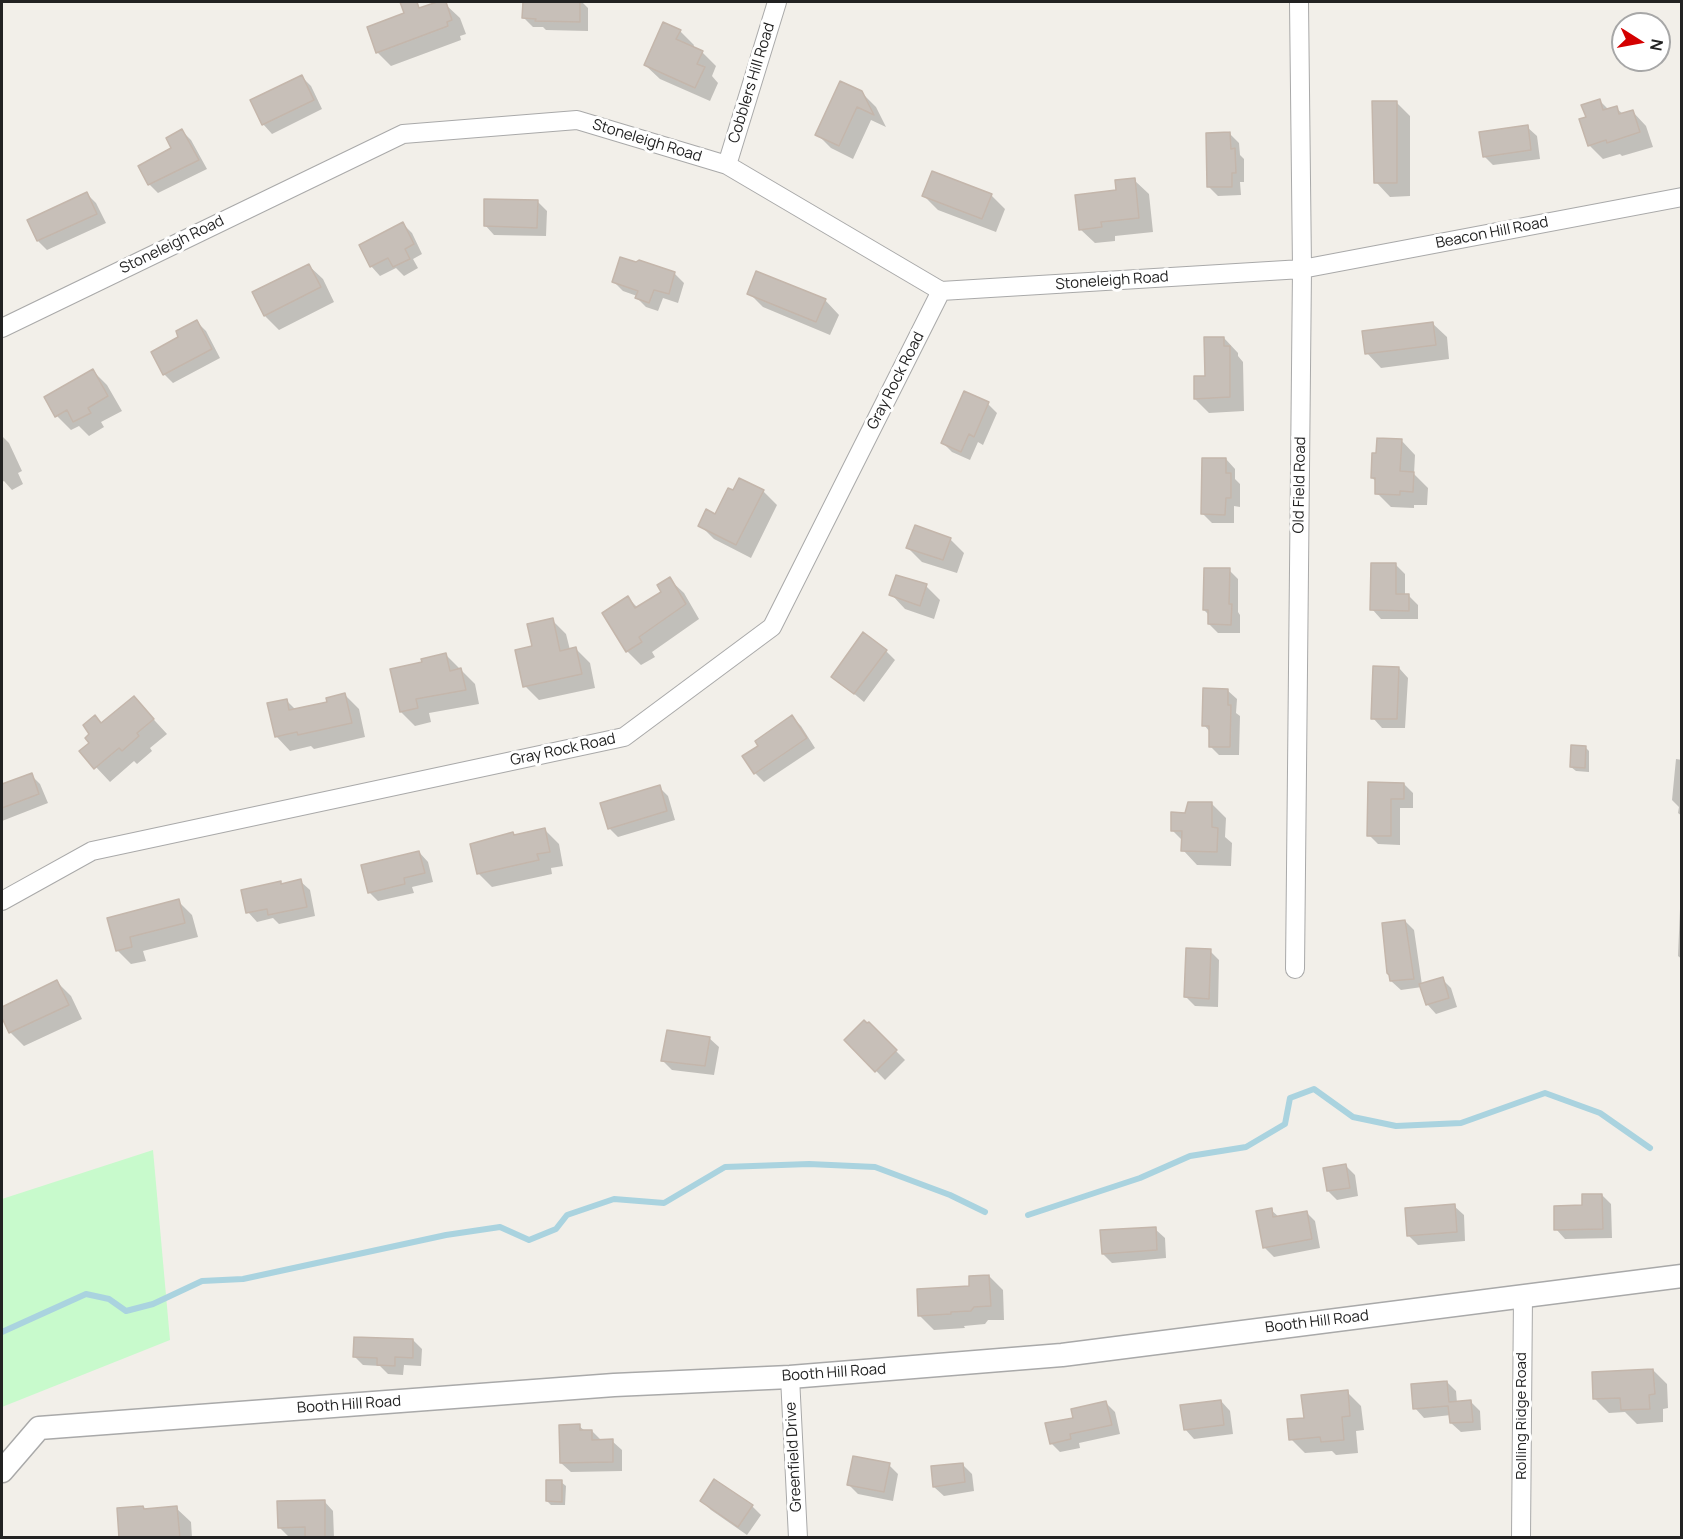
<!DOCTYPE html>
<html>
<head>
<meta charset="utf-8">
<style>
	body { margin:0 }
	#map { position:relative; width:1683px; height:1539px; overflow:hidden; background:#f2efe9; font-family:Manrope,sans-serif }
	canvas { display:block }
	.frame { position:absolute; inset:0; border:3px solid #222; pointer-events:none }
	.north { position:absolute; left:1611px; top:12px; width:60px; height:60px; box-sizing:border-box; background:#fff; border:2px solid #a7a7a7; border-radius:50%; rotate:101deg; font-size:16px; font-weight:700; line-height:24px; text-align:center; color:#222 }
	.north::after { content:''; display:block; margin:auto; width:21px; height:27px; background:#d40000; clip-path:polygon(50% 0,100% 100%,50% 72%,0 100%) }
</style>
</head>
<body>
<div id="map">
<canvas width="1683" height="1539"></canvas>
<div class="frame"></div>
<div class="north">N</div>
</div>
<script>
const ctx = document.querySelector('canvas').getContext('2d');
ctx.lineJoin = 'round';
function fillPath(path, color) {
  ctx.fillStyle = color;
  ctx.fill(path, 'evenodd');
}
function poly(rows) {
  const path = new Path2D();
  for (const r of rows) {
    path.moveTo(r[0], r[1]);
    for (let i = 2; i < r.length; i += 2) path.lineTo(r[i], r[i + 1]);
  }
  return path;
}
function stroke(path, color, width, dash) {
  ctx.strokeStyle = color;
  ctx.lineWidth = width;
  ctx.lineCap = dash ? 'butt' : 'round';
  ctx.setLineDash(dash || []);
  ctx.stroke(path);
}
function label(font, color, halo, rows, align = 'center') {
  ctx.font = font + ' Manrope,sans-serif';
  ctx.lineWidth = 6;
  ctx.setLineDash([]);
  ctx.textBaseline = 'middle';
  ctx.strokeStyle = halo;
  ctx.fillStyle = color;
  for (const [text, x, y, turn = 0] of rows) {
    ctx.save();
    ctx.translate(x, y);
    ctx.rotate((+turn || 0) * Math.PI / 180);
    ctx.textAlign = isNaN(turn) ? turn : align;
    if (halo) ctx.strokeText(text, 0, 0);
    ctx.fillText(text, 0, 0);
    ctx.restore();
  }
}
const park = poly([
	[153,1150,170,1340,2,1407,2,1199]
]);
const shadow = poly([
	[524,2,582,2,588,8,588,31,546,30,543,27,533,27,524,18],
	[445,4,460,18,466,34,460,36,461,40,391,66,377,52],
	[680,31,694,45,693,48,702,52,716,66,712,76,718,83,710,101,660,79,645,65],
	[302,77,311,86,322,109,272,134,263,124],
	[861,92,876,107,886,127,871,120,853,159,831,148,817,134],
	[1599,100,1609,110,1616,108,1623,114,1632,111,1646,126,1653,147,1622,156,1620,154,1603,159,1589,145,1588,118],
	[1396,102,1410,116,1410,196,1390,197,1376,182],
	[1527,127,1537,136,1540,159,1493,165,1484,156],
	[182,131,191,140,207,169,158,193,149,184,173,148],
	[1230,134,1239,143,1240,155,1244,159,1244,182,1240,182,1241,195,1218,196,1209,187],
	[1134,180,1149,194,1153,232,1115,236,1115,241,1095,243,1080,229,1117,192],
	[87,194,96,203,106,223,47,250,38,241,29,221],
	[991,195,1005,209,996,232,938,210,924,196],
	[538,202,547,211,546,236,494,235,485,225],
	[403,224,412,233,422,254,413,259,418,268,404,276,396,268,380,276,371,266],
	[639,262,675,274,684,283,678,303,663,298,658,311,646,307,637,298,637,296,623,291,614,282],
	[308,265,323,279,334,302,279,330,265,316,254,293],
	[749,293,825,300,839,315,830,335,763,307],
	[197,322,206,331,220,358,173,383,164,374,180,338],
	[1432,323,1447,337,1449,359,1381,368,1367,353],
	[1224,338,1238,353,1238,356,1243,362,1244,411,1209,413,1195,399],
	[93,371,107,385,122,411,101,422,104,427,89,436,79,426,71,430,57,416],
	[988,404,997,413,983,445,978,442,970,460,952,452,943,443],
	[2,436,9,443,22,471,18,473,23,484,12,490,4,481,2,482],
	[1401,440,1415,455,1414,474,1428,488,1427,505,1414,505,1414,508,1391,507,1377,493,1377,482,1372,478],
	[1226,459,1235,469,1235,479,1240,484,1240,507,1234,506,1234,523,1212,523,1203,514],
	[763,491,777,505,751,558,714,539,700,525,715,516,733,492],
	[950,539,964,553,957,573,922,562,908,548],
	[1396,565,1405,574,1405,596,1409,596,1418,605,1418,619,1381,619,1372,609],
	[1229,570,1238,579,1238,612,1240,615,1240,633,1218,633,1209,624,1209,615,1204,610],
	[669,579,684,593,699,619,652,652,655,657,641,665,627,651,628,598,638,608,663,592],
	[926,586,940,600,934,619,905,609,891,594],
	[552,620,566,634,570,650,576,649,590,663,595,688,539,700,525,686,534,647],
	[886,651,895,660,864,702,833,676],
	[446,655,475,684,479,704,429,713,431,722,415,726,401,712,424,663],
	[1399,668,1408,678,1405,728,1382,728,1373,718],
	[1227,690,1237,699,1236,713,1240,716,1239,755,1219,755,1210,746,1210,732,1204,725],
	[345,695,359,709,365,737,314,749,311,746,290,751,276,736,286,700,296,710,329,703],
	[134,698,167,734,150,748,152,751,137,764,134,761,110,782,81,751,91,743,92,734],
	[792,717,801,726,815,748,764,782,755,773,760,746],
	[1585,747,1589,751,1589,772,1576,771,1571,767],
	[1676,759,1682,760,1682,816,1678,813,1679,807,1672,800],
	[31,775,40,784,48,803,2,821,2,786],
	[1370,784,1404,784,1413,793,1413,808,1400,808,1400,845,1378,844,1369,835],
	[659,787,668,796,675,820,618,837,609,828],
	[1212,804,1226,818,1225,837,1232,843,1231,866,1197,865,1183,850,1183,841,1172,830,1187,815],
	[544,829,559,844,563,866,551,868,552,874,492,887,478,873,513,833,515,836],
	[419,852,428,862,433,882,412,887,414,893,378,901,369,892],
	[300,881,310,890,315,916,279,924,273,918,257,922,248,912,280,883,282,885],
	[178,901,192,915,198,937,143,951,146,961,131,964,117,950,109,919],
	[1680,909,1682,909,1682,959,1678,956],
	[1405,921,1414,930,1422,985,1442,979,1451,988,1457,1007,1436,1014,1427,1004,1422,987,1401,990,1391,981],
	[1210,951,1219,960,1218,1007,1195,1006,1186,997],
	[57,982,71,996,82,1019,24,1046,10,1032,2,1014,2,1008],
	[869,1024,905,1060,885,1080,846,1040],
	[709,1038,719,1047,714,1075,672,1070,663,1061],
	[1346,1166,1355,1175,1358,1196,1337,1200,1328,1191],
	[1602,1195,1611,1204,1612,1238,1565,1239,1556,1229],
	[1454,1206,1464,1215,1465,1241,1418,1245,1408,1235],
	[1271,1210,1279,1217,1306,1212,1315,1221,1320,1248,1274,1257,1264,1247],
	[1155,1229,1165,1238,1166,1258,1112,1263,1103,1254],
	[989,1276,1003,1290,1004,1320,988,1320,985,1324,964,1326,965,1328,934,1330,920,1316],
	[413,1340,422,1349,421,1366,404,1365,403,1375,388,1374,380,1366,363,1365,354,1356],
	[1653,1370,1667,1384,1668,1408,1663,1409,1663,1422,1637,1424,1625,1412,1609,1413,1595,1399],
	[1447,1382,1456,1391,1457,1403,1471,1402,1480,1411,1481,1430,1461,1432,1451,1423,1451,1415,1424,1418,1415,1408],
	[1347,1392,1361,1406,1364,1430,1356,1431,1358,1453,1336,1455,1332,1451,1305,1453,1291,1439,1305,1419],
	[1221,1401,1230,1411,1233,1434,1194,1439,1185,1429],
	[1106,1403,1115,1412,1120,1434,1079,1443,1080,1448,1060,1452,1051,1443,1075,1419],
	[579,1426,585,1431,592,1431,602,1441,612,1441,622,1450,622,1471,571,1472,561,1463],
	[889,1465,898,1474,893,1501,858,1494,849,1485],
	[963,1465,972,1474,974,1491,944,1496,934,1487],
	[561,1482,566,1486,565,1505,551,1505,547,1501],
	[324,1501,333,1511,334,1538,288,1536,279,1527],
	[702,1501,752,1506,761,1515,747,1535,711,1510],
	[143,1507,146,1511,176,1508,191,1522,192,1538,121,1538]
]);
const stream = poly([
	[1028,1215,1140,1178,1190,1156,1246,1147,1285,1124,1290,1098,1314,1089,1353,1117,1396,1126,1461,1123,1545,1093,1600,1113,1650,1148],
	[2,1332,86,1294,109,1299,126,1311,153,1304,202,1281,243,1279,446,1235,500,1227,529,1240,556,1229,567,1215,614,1199,664,1203,725,1167,809,1164,875,1167,950,1195,985,1212]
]);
const building = poly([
	[400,2,417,2,419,8,437,2,446,2,452,20,447,22,448,26,376,53,367,27,404,13,400,2],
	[523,2,580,2,580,22,535,21,536,19,522,18,523,2],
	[663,22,681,30,676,39,703,51,697,64,705,67,695,88,644,65,663,22],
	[302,75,314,100,262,125,250,100,302,75],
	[840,81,862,91,874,115,857,107,839,146,815,135,840,81],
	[1600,99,1603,110,1617,106,1619,114,1633,110,1640,132,1607,143,1606,140,1588,146,1579,119,1586,117,1581,105,1600,99],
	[1372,101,1397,101,1397,183,1374,183,1372,101],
	[1528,125,1531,150,1483,157,1479,132,1528,125],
	[182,129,199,160,148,185,138,166,171,148,166,138,182,129],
	[1230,132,1231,149,1235,148,1236,173,1232,173,1232,187,1207,187,1206,133,1230,132],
	[932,171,992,194,982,219,922,196,932,171],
	[1135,178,1139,218,1101,222,1102,227,1079,230,1075,195,1116,190,1115,180,1135,178],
	[87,192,97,214,37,241,27,220,87,192],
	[484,199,538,200,537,228,484,226,484,199],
	[403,222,414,244,405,249,410,259,393,267,388,258,370,267,359,245,403,222],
	[620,257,636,262,639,260,675,272,669,294,654,290,649,303,635,298,638,291,612,282,620,257],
	[309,264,321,287,264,316,252,292,309,264],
	[756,271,826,299,816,322,747,294,756,271],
	[197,320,212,349,163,375,151,352,178,337,176,331,197,320],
	[1433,322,1436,345,1365,354,1362,331,1433,322],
	[1204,337,1224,337,1224,346,1230,346,1230,397,1194,399,1194,376,1205,376,1204,337],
	[93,369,108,396,88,408,91,413,73,422,67,410,55,417,44,397,93,369],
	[964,391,989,402,974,437,969,434,961,452,941,443,964,391],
	[1377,438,1402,439,1400,471,1414,472,1413,492,1400,491,1400,495,1375,494,1375,478,1371,478,1372,453,1376,453,1377,438],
	[1202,458,1226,458,1226,473,1231,473,1231,498,1226,498,1225,515,1201,514,1202,458],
	[739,478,764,490,736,545,698,526,706,509,715,514,728,488,733,490,739,478],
	[915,525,951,538,943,560,906,548,915,525],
	[1371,563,1396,563,1396,594,1409,594,1409,611,1370,610,1371,563],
	[1204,568,1230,568,1229,604,1232,604,1231,625,1208,624,1208,610,1203,610,1204,568],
	[896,575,927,584,920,606,889,595,896,575],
	[670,577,686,604,639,637,642,642,626,652,602,613,628,596,635,608,661,592,657,585,670,577],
	[553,618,560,651,576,647,582,674,523,687,515,650,532,646,527,624,553,618],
	[863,632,887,650,854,694,831,677,863,632],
	[446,653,450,671,461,668,466,690,416,699,418,708,400,712,390,669,422,662,421,659,446,653],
	[1373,666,1399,667,1397,719,1371,719,1373,666],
	[1203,688,1228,689,1228,705,1231,705,1230,747,1209,747,1209,726,1202,726,1203,688],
	[345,693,352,723,298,735,297,732,275,737,267,703,287,699,289,710,327,702,326,698,345,693],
	[134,696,154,719,137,733,139,736,122,751,119,748,94,769,79,751,89,743,85,738,89,734,83,725,95,715,101,723,134,696],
	[792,715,807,738,754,774,742,756,758,746,755,741,792,715],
	[1571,745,1586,746,1585,768,1570,767,1571,745],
	[32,773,39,794,2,808,2,784,32,773],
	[1368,782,1404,783,1404,799,1391,799,1391,836,1367,836,1368,782],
	[660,785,667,811,608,829,600,803,660,785],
	[1188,802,1212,802,1212,827,1218,828,1217,852,1181,851,1182,831,1171,831,1171,812,1185,813,1188,802],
	[545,828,550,852,537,854,539,860,477,874,470,844,513,832,514,835,545,828],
	[419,851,425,873,404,878,405,884,368,893,361,865,419,851],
	[301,879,307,907,268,915,267,909,246,913,241,890,281,881,281,884,301,879],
	[179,899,185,923,130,937,132,947,116,951,107,918,179,899],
	[1405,920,1414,979,1390,981,1389,975,1387,973,1382,923,1405,920],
	[1186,948,1211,949,1209,999,1184,997,1186,948],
	[1443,977,1449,998,1426,1005,1419,984,1443,977],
	[57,980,69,1005,9,1033,2,1018,2,1007,57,980],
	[864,1020,867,1023,869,1022,897,1050,875,1072,844,1040,864,1020],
	[667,1030,710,1037,705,1066,661,1061,667,1030],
	[1346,1164,1350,1188,1327,1191,1323,1168,1346,1164],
	[1582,1194,1602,1194,1603,1229,1554,1230,1554,1206,1582,1205,1582,1194],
	[1455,1204,1457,1232,1407,1236,1405,1208,1455,1204],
	[1272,1208,1273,1217,1307,1211,1312,1239,1263,1248,1256,1211,1272,1208],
	[1156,1227,1157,1250,1102,1254,1100,1230,1156,1227],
	[989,1275,991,1306,974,1307,971,1311,951,1312,951,1314,918,1316,917,1289,969,1286,969,1276,989,1275],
	[354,1337,413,1339,413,1358,395,1357,395,1366,377,1365,377,1358,353,1357,354,1337],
	[1653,1369,1655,1394,1649,1395,1650,1409,1621,1410,1620,1398,1593,1399,1592,1372,1653,1369],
	[1447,1381,1449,1402,1471,1400,1473,1422,1450,1423,1448,1406,1413,1409,1411,1384,1447,1381],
	[1348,1390,1350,1416,1342,1417,1344,1440,1321,1442,1320,1437,1289,1440,1287,1419,1304,1418,1301,1395,1348,1390],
	[1221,1400,1224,1425,1184,1430,1180,1405,1221,1400],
	[1106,1401,1112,1425,1070,1434,1071,1439,1050,1444,1045,1423,1073,1418,1071,1409,1106,1401],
	[580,1424,580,1430,592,1430,592,1440,613,1439,613,1462,560,1463,559,1425,580,1424],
	[853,1456,890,1463,884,1492,847,1485,853,1456],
	[963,1463,965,1482,933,1487,931,1466,963,1463],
	[714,1479,753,1505,738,1527,700,1501,714,1479],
	[546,1480,562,1480,562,1502,546,1501,546,1480],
	[325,1500,325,1538,305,1538,305,1527,278,1528,277,1501,325,1500],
	[143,1506,144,1509,177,1506,180,1538,119,1538,117,1508,143,1506]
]);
const minor = poly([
	[727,165,777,2],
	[2,328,403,134,577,120,727,165,941,291,1302,269,1682,197],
	[2,901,92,851,624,737,772,627,941,291],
	[1295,969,1302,269,1299,2],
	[790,1377,798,1538],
	[1521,1538,1523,1295]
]);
const tertiary = poly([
	[2,1471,39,1428,614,1385,790,1377,1062,1355,1682,1276]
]);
const streetNames = [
	["Cobblers Hill Road",752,83,-73],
	["Stoneleigh Road",647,141,17],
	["Beacon Hill Road",1492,233,-11],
	["Stoneleigh Road",172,245,-26],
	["Stoneleigh Road",1112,281,-4],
	["Gray Rock Road",896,381,-63],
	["Old Field Road",1300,485,-89],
	["Gray Rock Road",563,750,-12],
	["Booth Hill Road",1317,1322,-7],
	["Booth Hill Road",834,1373,-4],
	["Booth Hill Road",349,1405,-4],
	["Rolling Ridge Road",1522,1416,-90],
	["Greenfield Drive",794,1457,-93]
];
fillPath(park, '#c8facc');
fillPath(shadow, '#0003');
stroke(stream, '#aad3df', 6);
fillPath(building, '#c7bfb8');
stroke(building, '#c4b6ab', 1.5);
stroke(minor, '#a9a9a9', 20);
stroke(tertiary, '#a9a9a9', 25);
stroke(minor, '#fff', 18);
stroke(tertiary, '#fff', 22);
label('15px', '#222', '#fff', streetNames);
</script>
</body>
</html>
